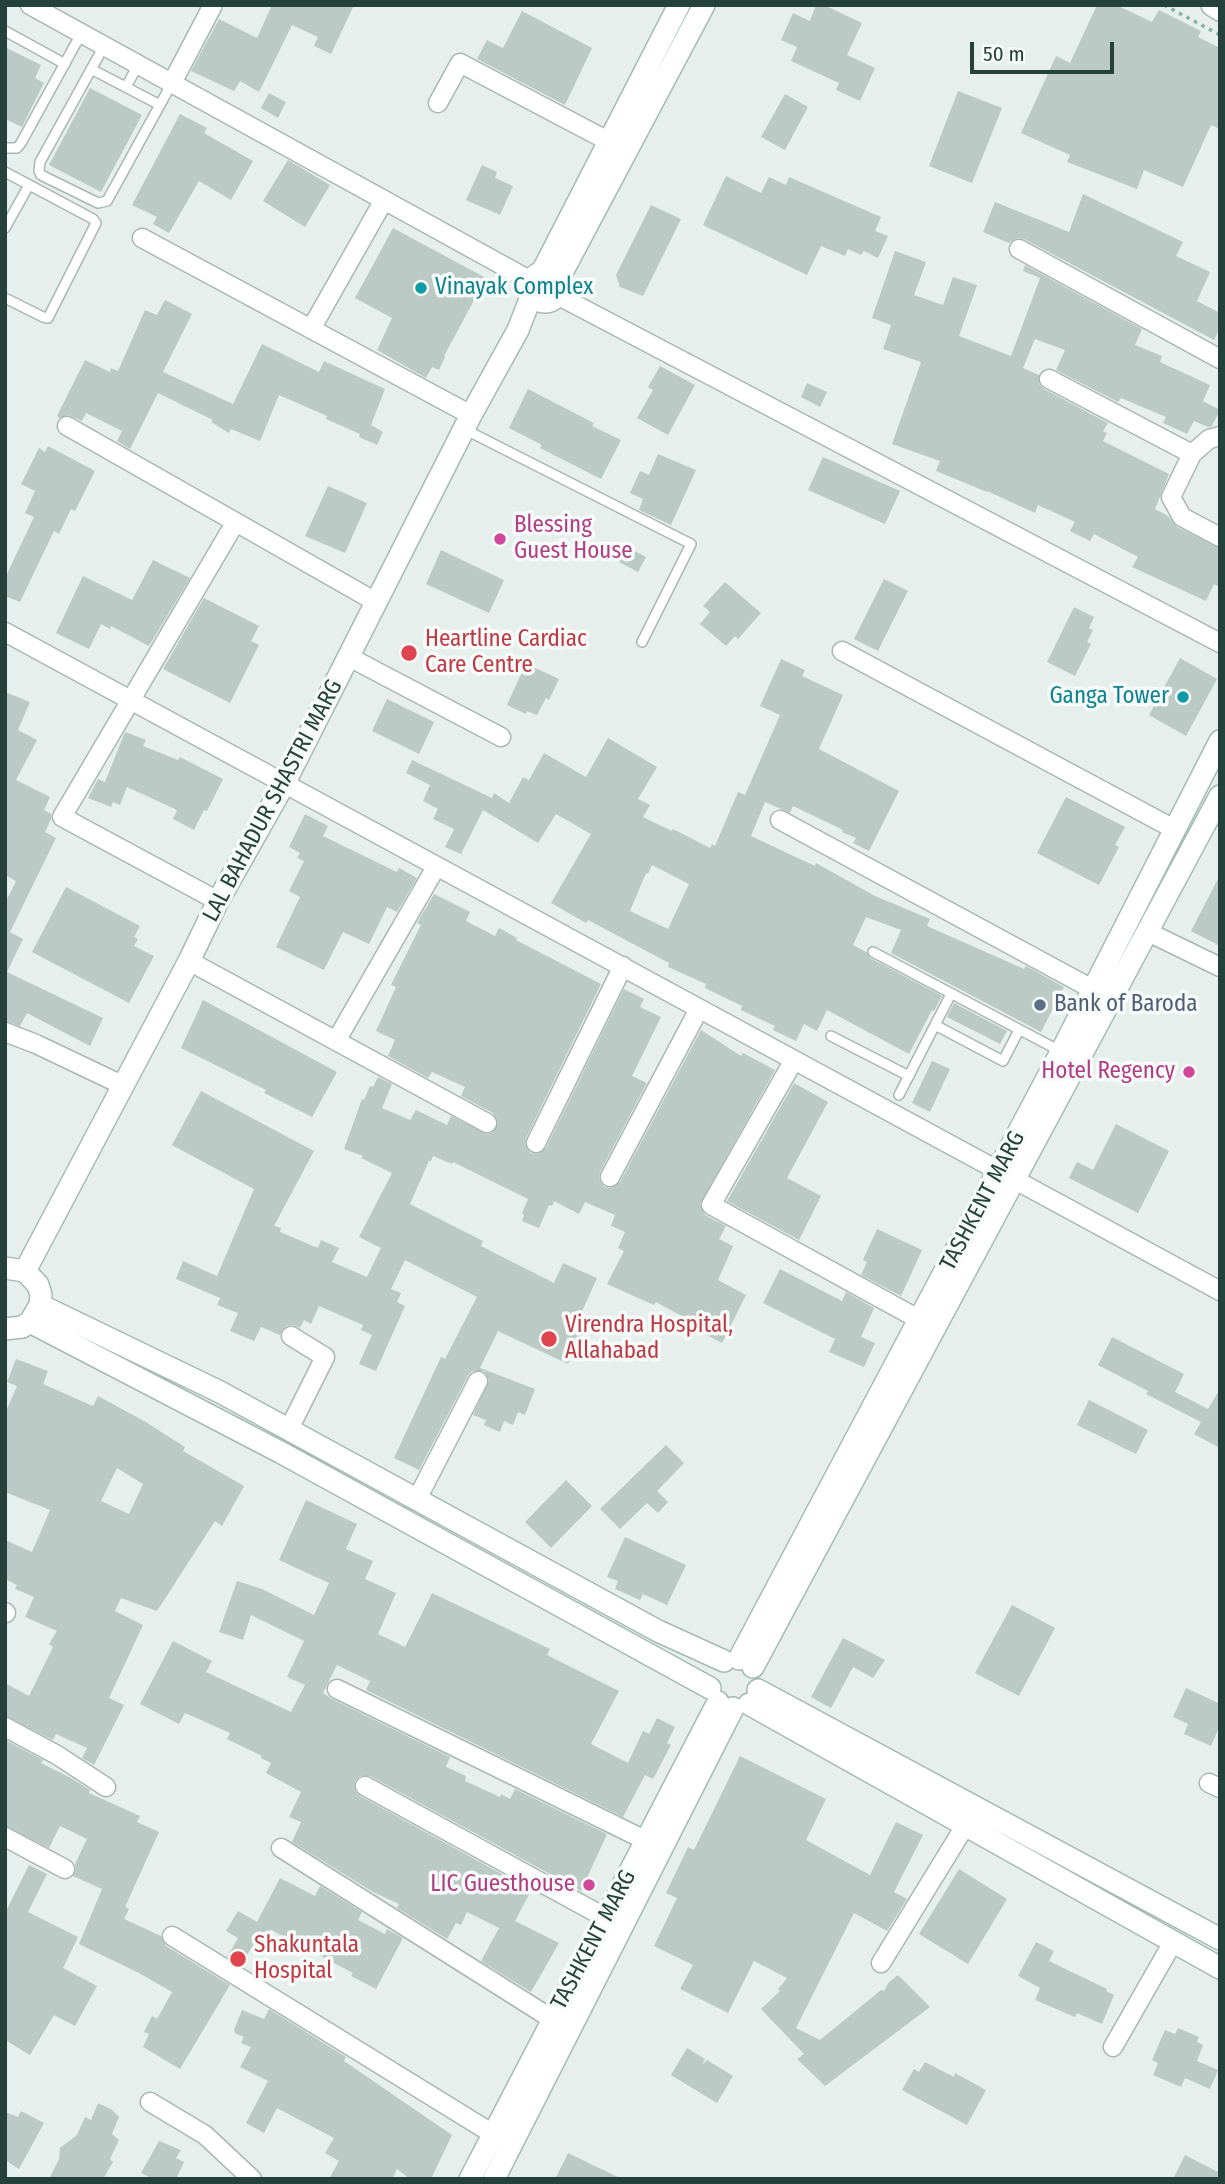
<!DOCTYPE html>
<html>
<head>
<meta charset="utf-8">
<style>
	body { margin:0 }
	#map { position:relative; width:1225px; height:2184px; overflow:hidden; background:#e6efeb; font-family:"Fira Sans Condensed",sans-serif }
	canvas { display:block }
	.frame { position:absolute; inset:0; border:7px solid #24423a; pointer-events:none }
	.scale { position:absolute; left:970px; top:42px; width:144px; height:32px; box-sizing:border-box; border:4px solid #24423a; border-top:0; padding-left:9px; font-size:21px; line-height:24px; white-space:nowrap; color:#24423a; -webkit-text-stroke:5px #f7fbf9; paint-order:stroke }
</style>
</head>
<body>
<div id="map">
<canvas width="1225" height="2184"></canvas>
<div class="frame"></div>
<div class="scale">50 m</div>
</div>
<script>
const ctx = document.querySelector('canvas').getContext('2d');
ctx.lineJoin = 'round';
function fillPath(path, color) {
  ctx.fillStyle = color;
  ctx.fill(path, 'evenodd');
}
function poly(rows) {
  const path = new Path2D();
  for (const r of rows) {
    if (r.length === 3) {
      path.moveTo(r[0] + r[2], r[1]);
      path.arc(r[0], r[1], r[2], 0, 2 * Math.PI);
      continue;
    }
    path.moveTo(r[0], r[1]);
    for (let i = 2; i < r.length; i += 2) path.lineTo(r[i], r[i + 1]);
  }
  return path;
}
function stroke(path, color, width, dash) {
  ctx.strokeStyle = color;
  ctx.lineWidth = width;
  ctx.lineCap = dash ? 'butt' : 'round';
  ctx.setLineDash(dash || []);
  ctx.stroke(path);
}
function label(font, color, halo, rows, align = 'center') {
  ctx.font = font + ' "Fira Sans Condensed",sans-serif';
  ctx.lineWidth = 7;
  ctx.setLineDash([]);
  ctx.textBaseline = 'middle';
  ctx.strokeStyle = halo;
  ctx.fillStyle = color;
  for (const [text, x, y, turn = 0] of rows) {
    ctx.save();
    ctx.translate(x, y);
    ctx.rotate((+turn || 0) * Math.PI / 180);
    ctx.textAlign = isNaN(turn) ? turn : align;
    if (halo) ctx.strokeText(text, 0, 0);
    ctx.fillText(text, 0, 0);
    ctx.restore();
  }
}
const building = poly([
	[272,5,354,5,331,54,314,46,318,37,292,25,259,92,240,81,234,91,191,71,219,19,257,38],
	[816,5,824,5,862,23,847,55,875,68,860,101,836,90,839,83,791,61,797,47,781,40,793,13,810,21],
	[1097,5,1116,5,1152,22,1159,10,1201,31,1198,37,1220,48,1220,129,1211,125,1183,187,1144,170,1137,189,1067,162,1070,155,1021,133,1056,56,1070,63],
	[522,11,592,48,565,105,477,59,487,40,503,48],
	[5,47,41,65,35,78,44,83,22,127,5,119],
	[90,88,142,115,101,192,49,165],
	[958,91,1002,108,972,183,929,166],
	[269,93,286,102,278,118,261,108],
	[785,94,808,107,785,150,761,137],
	[180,114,207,128,204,133,253,161,231,200,199,181,169,233,153,224,157,217,132,205],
	[288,160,330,185,305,227,263,201],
	[482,165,497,172,495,178,513,186,500,215,466,200],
	[726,176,761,193,769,177,786,185,789,177,881,217,875,231,888,236,878,258,864,251,861,255,848,249,845,256,821,246,807,275,703,225],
	[1083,194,1183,242,1176,256,1210,272,1197,301,1220,313,1220,328,1214,340,1024,239,1018,238,1009,243,983,232,995,202,1069,232],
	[651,205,681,219,643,296,620,287,616,275],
	[393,228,486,278,444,356,445,357,439,370,432,367,426,378,377,350,392,318,355,298],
	[895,251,926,262,914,295,943,305,953,277,977,285,959,336,1011,356,1040,278,1023,271,1025,265,1142,329,1135,345,1162,356,1160,362,1210,385,1203,401,1220,410,1212,426,1208,427,1194,421,1187,434,1163,423,1166,417,1121,398,1118,402,1056,370,1065,350,1035,339,1023,368,1039,375,1039,384,1044,389,1108,423,1103,431,1107,433,1103,441,1169,474,1155,509,1168,516,1177,527,1220,548,1220,587,1214,584,1206,601,1132,567,1138,557,1094,534,1090,541,1070,531,1075,522,1038,505,1035,513,987,491,987,492,936,471,940,461,892,444,921,362,883,349,891,325,872,318],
	[165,300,192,314,163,372,233,404,262,344,319,372,324,361,385,389,371,425,383,432,377,445,359,437,360,434,326,419,327,416,279,395,260,441,231,429,229,433,211,422,213,420,158,393,130,449,117,441,122,431,86,413,82,421,68,415,60,418,57,416,85,360,110,372,111,368,118,371,145,310,157,315],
	[660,366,695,385,668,435,637,418,653,390,648,387],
	[807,383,827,392,820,407,801,397],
	[528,389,594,423,592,426,621,440,601,479,540,448,542,445,509,428],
	[48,446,95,471,75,511,71,509,59,534,54,531,20,602,5,596,5,578,34,517,25,513,35,491,21,484,39,448,45,452],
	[658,454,696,470,671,525,639,510,643,499,630,493,640,471,649,475],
	[823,457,900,491,885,524,808,490],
	[328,486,367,503,345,553,305,536],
	[627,547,646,557,638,572,619,562],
	[441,550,504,580,489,613,426,584],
	[153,560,190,578,149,646,111,626,110,629,101,624,89,649,56,633,83,576,132,600],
	[884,579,908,591,878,651,854,639],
	[725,582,761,613,738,639,735,636,726,646,700,624,710,612,703,606],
	[204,598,259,626,251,641,259,645,230,703,163,669],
	[1074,607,1094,617,1089,628,1093,630,1087,642,1091,644,1075,676,1047,662],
	[1180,658,1217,679,1186,736,1149,715],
	[781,659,805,670,802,676,843,695,819,749,899,791,869,851,853,843,856,838,842,832,843,830,793,806,790,813,765,802,751,836,815,866,816,863,875,896,930,919,927,926,1024,969,1026,966,1064,987,1041,1032,891,953,901,930,866,917,853,945,866,952,870,958,942,996,934,1011,932,1010,909,1054,827,1010,817,1031,804,1024,796,1041,773,1030,775,1026,741,1010,742,1006,705,988,706,984,668,967,669,963,588,920,586,923,551,903,591,834,556,814,538,843,483,810,461,854,445,847,454,829,433,819,438,809,423,801,430,785,406,773,412,760,492,798,494,793,509,803,523,777,529,780,544,753,586,777,608,738,657,767,638,799,650,805,643,817,672,831,673,829,710,848,712,844,715,846,738,792,745,795,780,715,760,706],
	[652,865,689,884,668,929,630,911,646,873,648,874],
	[531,666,559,679,549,700,546,698,537,715,527,711,526,714,507,705,522,672,526,674],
	[5,692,30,702,18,730,37,740,16,780,50,797,44,810,51,814,51,819,45,832,56,838,10,932,23,939,7,972,103,1018,90,1046,27,1013,20,1026,5,1021,5,903,16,881,5,875],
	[387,699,434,722,419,754,372,731],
	[125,732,146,740,143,746,178,760,180,757,223,779,207,811,204,810,194,830,173,819,177,810,127,787,120,805,113,802,111,807,88,798,98,779,105,782],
	[1066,797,1125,827,1115,845,1119,847,1099,885,1037,853],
	[305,814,328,826,323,836,397,872,399,868,417,878,397,912,387,907,369,944,343,932,324,970,276,947,300,897,289,891,304,861,297,858,300,853,289,847],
	[1220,875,1220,946,1191,931],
	[66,887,140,926,134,937,138,939,134,946,154,956,129,1003,32,952],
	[434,894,470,912,466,921,495,936,499,928,517,938,516,940,601,984,526,1138,525,1144,530,1153,537,1154,546,1148,624,989,644,999,640,1007,661,1017,632,1076,647,1083,600,1172,599,1178,604,1187,611,1188,620,1182,701,1030,741,1056,743,1053,775,1070,700,1204,705,1215,726,1226,719,1239,733,1246,718,1280,746,1295,722,1343,689,1326,691,1321,656,1302,654,1305,607,1284,624,1251,618,1248,625,1232,611,1226,615,1215,585,1202,579,1214,554,1201,552,1206,549,1205,539,1228,522,1221,524,1215,522,1213,528,1199,453,1162,452,1164,433,1156,431,1161,429,1161,410,1204,483,1241,481,1246,554,1283,563,1263,597,1278,580,1316,589,1320,568,1364,498,1331,480,1368,535,1389,525,1415,518,1412,513,1425,504,1421,500,1432,484,1425,486,1420,473,1415,489,1380,484,1371,472,1371,468,1376,419,1470,394,1458,441,1357,445,1359,477,1297,405,1260,391,1289,401,1293,397,1302,405,1306,376,1371,359,1364,372,1335,361,1330,363,1325,319,1306,311,1324,304,1320,300,1328,292,1325,286,1326,280,1335,261,1327,254,1341,230,1331,238,1313,217,1305,220,1298,176,1279,183,1261,217,1276,254,1189,172,1145,201,1091,314,1151,274,1226,281,1228,280,1232,318,1248,321,1240,339,1248,332,1262,367,1277,381,1248,359,1237,392,1173,361,1158,363,1156,344,1149,362,1099,364,1100,370,1086,373,1087,378,1077,392,1084,382,1108,410,1120,416,1110,447,1125,451,1116,487,1134,493,1132,498,1123,493,1113,461,1096,465,1087,432,1072,428,1078,388,1056,395,1040,376,1031,396,987,391,985,421,925,417,923],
	[203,1000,337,1072,312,1117,264,1093,266,1090,181,1048],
	[954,1003,1007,1031,1000,1044,947,1017],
	[932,1061,950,1069,930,1112,912,1103],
	[794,1083,828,1102,787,1178,821,1196,799,1240,727,1201],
	[1116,1124,1169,1151,1138,1213,1069,1178,1077,1162,1093,1170],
	[877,1229,922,1250,901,1296,861,1275,867,1262,863,1260],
	[780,1269,842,1301,846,1292,874,1308,861,1337,875,1343,864,1367,829,1352,835,1339,763,1303],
	[1112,1337,1184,1374,1175,1392,1208,1409,1220,1389,1220,1448,1194,1434,1201,1422,1146,1394,1148,1391,1098,1365],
	[16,1359,48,1371,43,1384,93,1406,98,1396,144,1421,185,1447,183,1451,244,1486,222,1526,215,1521,157,1611,121,1598,115,1611,143,1625,109,1698,124,1705,94,1765,82,1758,87,1748,56,1734,53,1740,5,1716,5,1683,29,1696,53,1647,49,1644,57,1631,25,1617,34,1597,15,1589,17,1585,5,1579,5,1540,32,1552,50,1510,5,1492,5,1413,17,1386,7,1382],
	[117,1468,143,1484,129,1514,101,1501],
	[1089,1400,1148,1430,1136,1454,1077,1425],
	[666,1445,684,1463,657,1491,668,1502,658,1513,647,1503,620,1529,600,1509],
	[566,1480,592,1506,551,1548,525,1522],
	[306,1500,357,1524,346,1549,373,1561,365,1579,396,1593,378,1634,405,1647,432,1593,550,1649,547,1655,619,1691,591,1744,628,1763,643,1731,649,1734,657,1718,675,1727,667,1743,671,1745,653,1779,645,1775,623,1817,366,1690,370,1681,337,1665,323,1693,332,1699,450,1757,446,1767,466,1776,465,1781,500,1797,501,1794,510,1799,515,1789,607,1834,581,1891,370,1776,360,1776,355,1781,355,1791,360,1796,547,1899,531,1891,515,1921,559,1943,531,1992,481,1961,499,1928,467,1912,461,1925,456,1923,447,1939,397,1908,399,1904,373,1892,292,1842,301,1822,289,1817,301,1792,266,1773,271,1763,261,1758,262,1756,227,1739,230,1733,185,1713,179,1724,140,1704,173,1641,212,1661,206,1672,291,1712,305,1685,287,1677,304,1641,251,1615,243,1640,219,1632,237,1581,262,1589,314,1615,329,1583,279,1560],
	[625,1537,686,1565,667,1605,643,1594,640,1600,615,1589,618,1581,607,1577],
	[1012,1605,1055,1628,1019,1696,975,1673],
	[843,1638,885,1660,873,1678,853,1667,831,1708,811,1697],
	[1186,1688,1220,1704,1220,1725,1211,1746,1184,1734,1188,1724,1173,1717],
	[5,1740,43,1760,41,1763,71,1778,90,1790,89,1793,140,1816,137,1822,159,1832,125,1907,129,1909,124,1919,161,1936,166,1946,230,1985,180,2069,143,2047,149,2034,144,2032,152,2016,157,2019,172,1992,139,1973,79,1944,102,1889,73,1876,76,1869,75,1864,87,1839,60,1826,49,1848,5,1826],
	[740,1756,826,1799,806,1840,870,1875,896,1822,923,1835,894,1892,907,1899,887,1931,854,1913,796,2028,820,2040,881,1990,884,1991,889,1982,898,1975,930,2007,825,2086,797,2059,804,2054,761,2009,780,1991,778,1989,787,1978,754,1961,728,2013,680,1989,693,1965,654,1946,677,1898,666,1893,688,1847,694,1850],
	[29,1865,47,1874,28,1912,78,1937,63,1968,97,1986,75,2026,54,2015,30,2055,5,2040,5,1913],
	[959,1869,1007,1899,968,1964,919,1934],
	[280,1878,315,1896,320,1886,362,1912,358,1920,385,1934,387,1929,403,1938,376,1989,351,1976,353,1973,271,1930,262,1945,255,1942,241,1965,227,1957,238,1938,226,1931,238,1911,257,1922],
	[1036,1942,1054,1951,1049,1961,1107,1989,1106,1991,1114,1995,1102,2024,1077,2013,1075,2017,1035,2000,1040,1988,1018,1976],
	[269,2009,346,2057,344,2061,452,2135,431,2179,410,2179,397,2169,392,2179,329,2179,339,2161,325,2153,334,2138,277,2108,264,2133,246,2123,268,2081,240,2067,251,2047,241,2043,244,2037,235,2033,234,2030,242,2010,264,2019],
	[1178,2028,1199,2037,1197,2042,1203,2045,1197,2061,1218,2070,1210,2089,1185,2078,1181,2087,1153,2075,1158,2063,1152,2060,1165,2030,1175,2034],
	[687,2048,705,2059,702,2065,707,2060,733,2076,717,2103,671,2075],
	[925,2062,954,2077,955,2073,986,2090,967,2125,902,2090,914,2069,919,2072],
	[98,2103,111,2109,119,2117,112,2134,119,2140,110,2159,113,2162,103,2179,49,2179,59,2159,60,2148,77,2135,85,2117,91,2120],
	[21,2111,44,2123,19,2169,5,2160,5,2112,18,2117],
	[159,2141,181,2150,176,2158,184,2162,176,2179,153,2179,141,2173],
	[568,2153,622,2179,555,2179],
	[1185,2155,1220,2173,1220,2179,1173,2179]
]);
const path = poly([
	[1164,5,1220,35]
]);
const lane = poly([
	[5,31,65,64],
	[104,46,40,162,39,171,41,175,98,203,107,201,172,83],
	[91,69,160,105],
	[126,87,138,65],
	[5,148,17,148,21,143,81,34],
	[5,172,93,219,96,223,48,318,43,317,5,298],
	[5,228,29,185],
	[464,429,691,544,642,642],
	[873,952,1060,1051],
	[935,1025,951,994],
	[831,1036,909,1076],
	[899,1095,935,1025,1003,1061,1019,1030]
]);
const street = poly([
	[30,5,531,281],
	[172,83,213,5],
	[438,103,460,63,608,141],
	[142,238,471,415],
	[1019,249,1220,359],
	[557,295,1220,643],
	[311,329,384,200],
	[1049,379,1192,454,1171,497,1182,517,1220,537],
	[67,426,376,602],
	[1192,454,1209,439,1220,436],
	[5,632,1220,1291],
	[842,651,1174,829],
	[349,657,501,737],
	[780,820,1094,990],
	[218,901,62,817,235,523],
	[1148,932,1220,967],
	[189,961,487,1123],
	[5,1032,36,1044,122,1085],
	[336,1041,436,867],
	[794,1060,711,1205,920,1320],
	[536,1143,623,966],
	[610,1177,699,1009],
	[289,1429,325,1357,291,1336],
	[417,1499,478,1381],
	[5,1612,6,1613],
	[337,1689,647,1841],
	[5,1727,57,1755,106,1787],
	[1209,1783,1220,1788],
	[365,1786,606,1918],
	[5,1837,65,1869],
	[281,1848,552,2019],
	[172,1936,493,2134],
	[881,1963,965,1826],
	[1113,2047,1173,1942],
	[150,2102,205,2135,252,2179]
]);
const secondary = poly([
	[1212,5,1220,10],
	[542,272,679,5],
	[545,287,15],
	[558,280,704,5],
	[5,1268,25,1271,38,1285,41,1295,40,1305,30,1322,22,1327,5,1329],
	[25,1271,189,961,218,901,284,784,471,415,518,330,532,294],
	[40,1305,220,1392,658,1631,724,1661],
	[30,1322,280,1452,710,1688],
	[739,1659,1061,1052,1220,741],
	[753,1667,1220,796],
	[758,1690,1220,1939],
	[749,1704,1220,1968],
	[470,2179,718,1702],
	[494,2179,733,1708]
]);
const markers = [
	[421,288,7,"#0f9aa8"],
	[500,539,7,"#d1479c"],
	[409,653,9,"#e0444e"],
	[1183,697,7,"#0f9aa8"],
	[1040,1005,7,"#5c6f8a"],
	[1189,1072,7,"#d1479c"],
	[549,1339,9,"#e0444e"],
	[589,1885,7,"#d1479c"],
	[238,1959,9,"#e0444e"]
];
const cultureNames = [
	["Vinayak Complex",435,288],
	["Ganga Tower",1169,697,"right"]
];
const hotelNames = [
	["Blessing",514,526,"left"],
	["Guest House",514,552,"left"],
	["Hotel Regency",1175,1072],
	["LIC Guesthouse",575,1885]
];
const healthNames = [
	["Heartline Cardiac",425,640],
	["Care Centre",425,666],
	["Virendra Hospital,",565,1326],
	["Allahabad",565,1352],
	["Shakuntala",254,1946],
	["Hospital",254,1972]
];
const streetNames = [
	["LAL BAHADUR SHASTRI MARG",273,801,-62],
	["TASHKENT MARG",983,1201,-62],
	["TASHKENT MARG",594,1940,-62]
];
const serviceNames = [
	["Bank of Baroda",1054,1005]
];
fillPath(building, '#bbcac4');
stroke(lane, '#a8b8b2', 12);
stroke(street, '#a8b8b2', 21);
stroke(secondary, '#a4bbb3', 24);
stroke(path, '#86b3a5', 3.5, [3.5, 5]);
stroke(lane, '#fff', 9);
stroke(street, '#fff', 18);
stroke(secondary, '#fff', 21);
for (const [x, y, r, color] of markers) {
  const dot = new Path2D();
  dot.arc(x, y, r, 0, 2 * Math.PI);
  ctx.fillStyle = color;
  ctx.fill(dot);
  stroke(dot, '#f7fbf9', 2.5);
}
label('23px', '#0d838f', '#f7fbf9', cultureNames, 'left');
label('23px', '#b23c85', '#f7fbf9', hotelNames, 'right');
label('23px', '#be3a42', '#f7fbf9', healthNames, 'left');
label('23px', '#24423a', '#f7fbf9', streetNames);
label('23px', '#4e5e75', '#f7fbf9', serviceNames, 'left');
</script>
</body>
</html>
